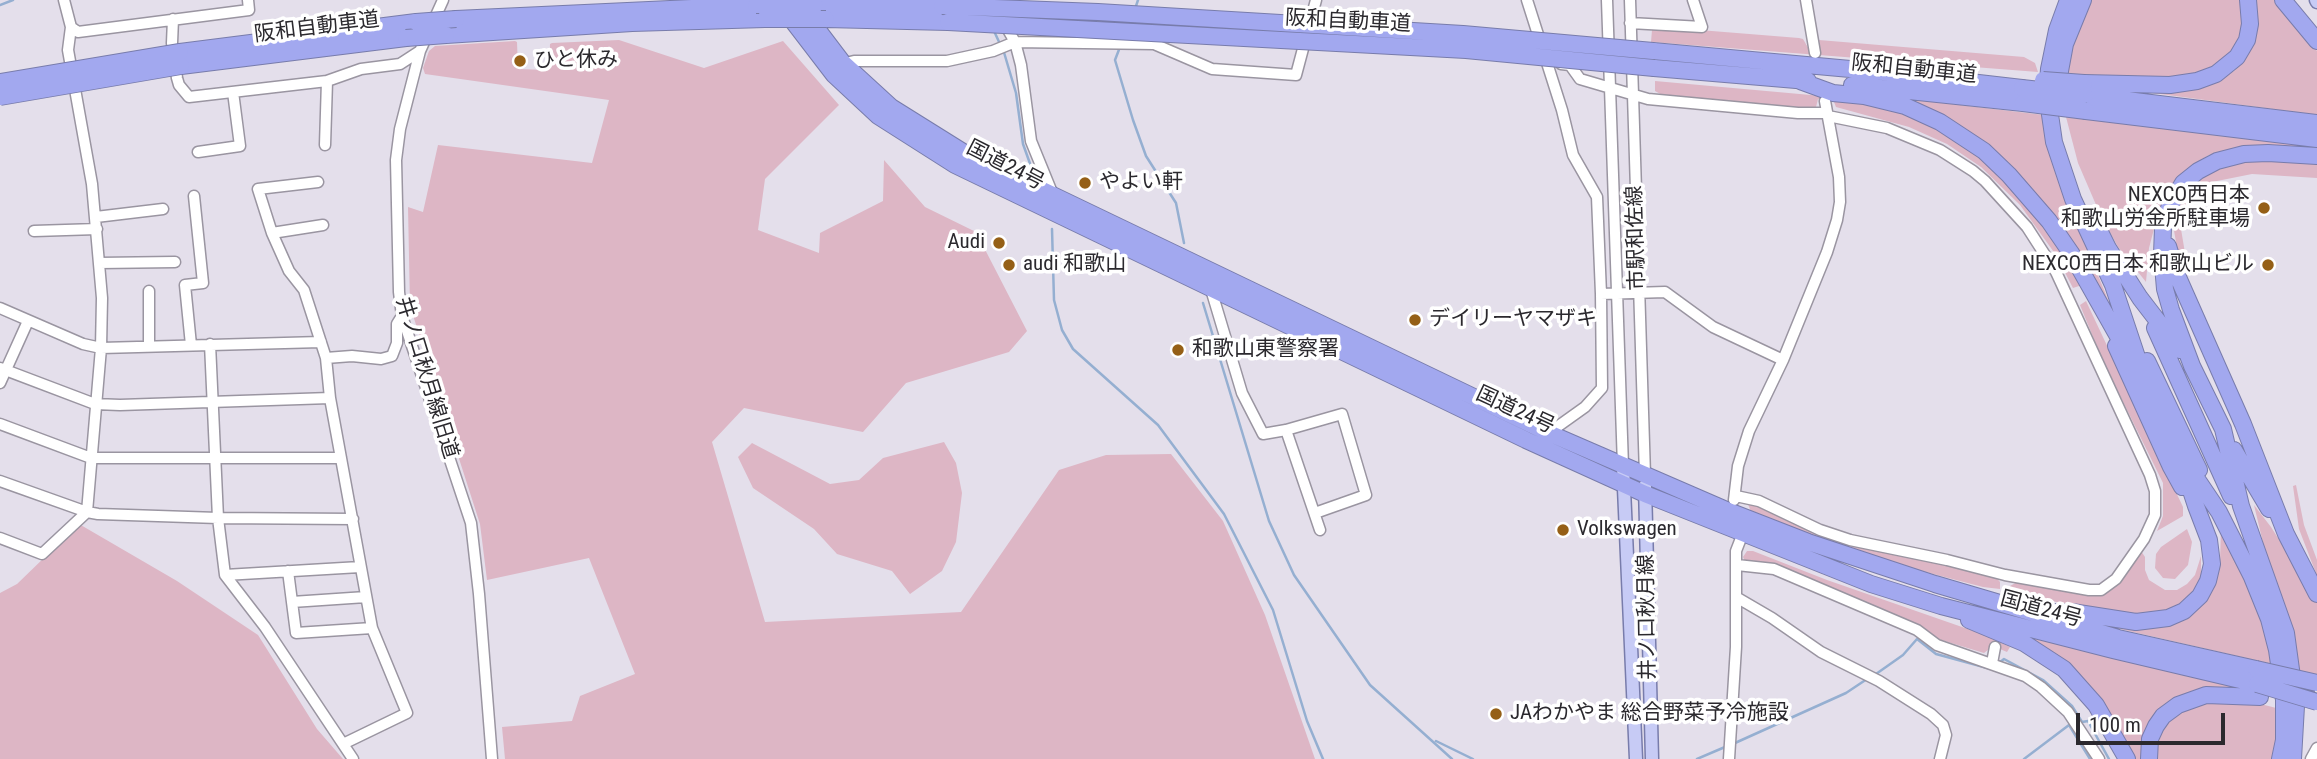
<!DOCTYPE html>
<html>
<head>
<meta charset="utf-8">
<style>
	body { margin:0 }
	#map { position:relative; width:2317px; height:759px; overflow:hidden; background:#e4dfeb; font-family:"Roboto Condensed",sans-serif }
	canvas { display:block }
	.scale { position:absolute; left:2076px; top:713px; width:149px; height:32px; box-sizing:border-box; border:4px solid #2b292e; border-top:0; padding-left:9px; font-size:21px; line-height:24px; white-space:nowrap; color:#2b292e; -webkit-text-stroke:5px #fff; paint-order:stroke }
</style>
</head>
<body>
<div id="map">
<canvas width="2317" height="759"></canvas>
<div class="scale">100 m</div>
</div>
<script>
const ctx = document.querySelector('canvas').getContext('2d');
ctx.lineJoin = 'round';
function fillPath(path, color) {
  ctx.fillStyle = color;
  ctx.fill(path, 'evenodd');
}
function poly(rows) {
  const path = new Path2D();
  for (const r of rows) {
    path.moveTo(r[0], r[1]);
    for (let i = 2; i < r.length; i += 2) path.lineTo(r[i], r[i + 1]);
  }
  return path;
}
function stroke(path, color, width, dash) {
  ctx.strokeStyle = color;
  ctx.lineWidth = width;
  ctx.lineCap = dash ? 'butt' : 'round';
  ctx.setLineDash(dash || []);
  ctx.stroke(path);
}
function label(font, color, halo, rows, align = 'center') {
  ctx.font = font + ' "Roboto Condensed","Noto Sans JP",sans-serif';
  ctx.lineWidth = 7;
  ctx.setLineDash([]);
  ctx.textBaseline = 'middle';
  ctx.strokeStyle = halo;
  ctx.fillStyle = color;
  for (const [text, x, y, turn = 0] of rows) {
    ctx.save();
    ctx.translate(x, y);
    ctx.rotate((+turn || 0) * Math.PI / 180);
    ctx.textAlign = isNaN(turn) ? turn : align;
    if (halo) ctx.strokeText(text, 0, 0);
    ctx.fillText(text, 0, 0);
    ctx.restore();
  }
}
const green = poly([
	[2089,0,2241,0,2242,34,2227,59,2195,77,2121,79,2066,74,2067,60],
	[2255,0,2275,0,2317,51,2317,115,2145,92,2218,81,2234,71,2247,55,2252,46,2258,16],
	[1662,27,1799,38,1803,39,1810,51,1820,53,1819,40,2024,57,2035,63,2038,72,1651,42,1652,30],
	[619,40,704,68,783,41,839,105,765,179,758,230,819,253,820,233,883,201,884,160,925,207,976,232,1027,331,1009,352,906,383,863,432,744,408,712,442,765,622,961,612,1059,470,1106,455,1171,454,1223,521,1265,615,1315,759,505,759,502,727,572,721,580,696,635,674,589,558,487,580,480,524,410,306,408,207,423,212,438,145,592,163,609,100,425,74,423,68,429,51,435,46,515,41,517,42,518,69,547,70,549,68,550,44,552,43],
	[1655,81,1833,97,1866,102,1925,120,1983,157,2047,225,2082,285,2073,288,2056,255,2020,205,1981,167,1947,144,1909,127,1836,107,1834,102,1818,99,1816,107,1811,109,1664,96,1655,91],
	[1894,97,2044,115,2048,147,2058,178,2109,302,2031,191],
	[2066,117,2291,143,2310,146,2237,148,2209,155,2191,166,2175,181,2159,210,2149,248,2146,282,2118,247,2100,214,2078,163],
	[2248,159,2317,162,2317,178,2252,174,2212,182,2192,197,2186,208,2181,229,2186,259,2183,261,2179,259,2173,225,2174,214,2185,190,2213,169],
	[2086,301,2183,507,2183,516,2157,531,2163,516,2163,483,2102,359,2080,305],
	[944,442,956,463,962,493,956,542,942,571,910,594,892,571,837,554,814,529,753,488,738,457,752,443,830,484,859,480,883,458],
	[2296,485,2304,525,2317,560,2317,576,2299,529,2293,486],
	[1754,502,1846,542,1875,551,1951,564,1996,577,2000,582,2000,589,1983,587,1864,556,1751,512,1748,504],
	[2254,505,2271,527,2317,600,2317,675,2298,671,2293,633,2265,551],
	[79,524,177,581,258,635,317,729,343,759,0,759,0,593,17,584],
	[2221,527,2250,579,2276,665,2107,626,2150,627,2216,581,2220,562],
	[2187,529,2192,542,2188,565,2175,579,2163,578,2155,568,2156,554,2161,547],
	[1747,551,1753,551,1827,580,1985,635,2010,647,2007,652,1993,646,1984,653,1938,639,1916,624,1900,620,1746,563,1743,557],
	[2141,551,2145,557,2145,570,2149,580,2165,590,2177,590,2187,584,2195,575,2201,556,2201,577,2195,590,2180,606,2158,614,2135,615,2092,610,2008,591,2010,586,2019,581,2076,594,2103,594],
	[1996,625,2234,686,2240,689,2172,703,2146,759,2133,759,2102,703],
	[2201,702,2253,702,2280,709,2274,759,2157,759,2158,743,2165,725,2177,714]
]);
const stream = poly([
	[0,5,13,0],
	[1135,9,1138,0],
	[994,31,1000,44],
	[1120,47,1115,60,1133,120,1146,156,1176,203,1184,243],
	[1003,49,1016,93,1023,144,1033,172],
	[1052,229,1054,300,1062,330,1073,349,1158,425,1224,514,1273,610,1307,721,1323,759],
	[1203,303,1269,521,1294,575,1370,685,1452,759],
	[1999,663,2004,659,2043,680,2072,706,2082,722,2088,721,2109,759],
	[1876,674,1903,655,1917,639,1936,654,1991,669],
	[1436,741,1473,759],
	[1735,743,1846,693,1867,679],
	[1697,759,1725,747],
	[2024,759,2069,725,2090,759]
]);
const minor = poly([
	[64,0,71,27,68,50,92,184,102,298,101,348,87,512,98,514,218,518,353,519],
	[443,0,420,51,400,129,396,160,399,292,402,316,471,523,479,594,492,759],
	[1527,0,1562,110,1573,155,1597,197,1601,294,1665,292,1713,327,1783,360],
	[1607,0,1623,466],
	[1630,0,1645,475],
	[1806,0,1815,53],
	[173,19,172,43,177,78,179,85,189,97,327,81,361,69,400,64,420,51],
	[1003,21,1015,42,1021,65,1031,141,1053,195],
	[1630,23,1702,27,1693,0],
	[71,27,78,32,249,10,248,0],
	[842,64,854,61,947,61,993,51,1015,42,1154,44,1212,69,1296,75,1316,0],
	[1561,64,1570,65,1580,79,1648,99,1798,113,1827,113],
	[325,145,327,81],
	[198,152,240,146,233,92],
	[318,182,258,189,272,233,289,271,304,290,326,358,330,398,372,628,407,713,343,744],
	[96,217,163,209],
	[34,231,97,229],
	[272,233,323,225],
	[99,263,175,262],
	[1210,286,1242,393,1263,434,1286,430,1342,414,1366,495,1315,513],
	[0,308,83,344,101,348,321,342],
	[210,344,218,518,225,575,265,627,353,759],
	[191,345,185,285,203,283,194,196],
	[149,346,149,291],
	[326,358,352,356,381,359,392,356,397,343,397,324,402,316],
	[0,368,95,404,120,405,330,398],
	[0,383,28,321],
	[0,424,91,458,341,458],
	[1286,430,1320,530],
	[1551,434,1557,427,1585,407,1602,388,1601,294],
	[0,481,87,512,42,554,0,538],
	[1736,496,1759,501,1820,530,1850,540,1947,560,2005,575,2089,590,2101,590,2116,579,2144,539,2155,515,2155,491,2150,475,2056,272,2027,227,1985,181,1973,171,1940,150,1887,128,1828,116],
	[1734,500,1738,466,1749,431,1783,360,1827,252,1837,220,1840,202,1839,177,1825,101],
	[1737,565,1774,569,1917,630,1937,645,2025,676,2041,687,2068,712,2099,759],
	[288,571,296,633,372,628],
	[225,575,360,567],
	[1736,597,1772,618,1821,652,1879,681,1931,714,1943,725,1946,735,1940,759],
	[292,602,366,597],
	[1992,663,1995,647],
	[1729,759,1736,647,1736,551,1743,533],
	[2311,759,2317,748]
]);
const major = poly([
	[2316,0,2317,2],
	[1623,466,1636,759],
	[1645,486,1652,759]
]);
const highway = poly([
	[2283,0,2317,41],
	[815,5,942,6],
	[802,9,843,63,891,107,963,152,1551,434,1731,512,1808,542,1935,584,2118,638,2256,669],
	[785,11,834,75,878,116,955,165,1526,440,1645,494,1871,584,1941,606,2113,650,2257,684],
	[456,19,756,5],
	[826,19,948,22],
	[446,35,632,23,765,19],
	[1653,51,1883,72,2022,88],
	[180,52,416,22],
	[181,66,406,38],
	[1654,68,1808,81],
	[1800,81,1833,93,1864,96,1905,106,1940,122,1984,151,2009,175,2049,221,2071,253,2128,354],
	[2084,83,2170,85,2197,81,2216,74,2237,57,2247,40,2250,24,2248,0],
	[1852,85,2023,103],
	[2059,95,2060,71,2065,44,2083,0],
	[2085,95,2317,123],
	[2086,111,2317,139],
	[2094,220,2108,248,2140,298,2180,350],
	[2168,246,2177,275,2243,424,2286,534,2317,594],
	[2155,328,2231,496],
	[2116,346,2171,467,2182,487],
	[2147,361,2199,470],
	[2234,450,2269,509],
	[2186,463,2219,512,2252,577,2269,619,2277,650,2284,700,2284,740,2280,759],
	[2048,612,2072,612,2136,622,2168,618,2184,611,2200,596,2208,581,2212,564,2209,540,2196,506,2179,454,2147,387,2113,285,2073,199,2054,142,2047,94,2049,69,2057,30,2068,0],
	[1969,620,2024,643,2064,669,2096,705,2127,759],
	[2149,759,2150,739,2156,726,2163,716,2178,705,2206,695,2260,697],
	[2293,759,2296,706,2286,633,2241,506,2223,429,2192,366,2171,310,2165,289,2162,254,2163,228,2170,205,2183,183,2198,171,2217,161,2244,154,2268,153,2317,156]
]);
const highwayBridge = poly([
	[756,5,815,5],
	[942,6,1098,12,1463,34,1653,51],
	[765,19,826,19],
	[416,22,456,19],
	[948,22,1466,50,1654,68],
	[406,38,446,35],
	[2043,80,2084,83],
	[0,82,180,52],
	[2022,88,2085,95],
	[0,97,181,66],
	[2023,103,2086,111],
	[2256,669,2317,683],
	[2257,684,2317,702]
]);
const markers = [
	[520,61,7,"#955f16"],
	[1085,183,7,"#955f16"],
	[2264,208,7,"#955f16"],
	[999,243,7,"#955f16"],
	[1009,265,7,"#955f16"],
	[2268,265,7,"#955f16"],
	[1415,320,7,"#955f16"],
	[1178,350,7,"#955f16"],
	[1563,530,7,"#955f16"],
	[1496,714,7,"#955f16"]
];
const streetNames = [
	["阪和自動車道",1348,22,3],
	["阪和自動車道",317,28,-7],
	["阪和自動車道",1914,70,6],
	["国道24号",1005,166,27],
	["市駅和佐線",1637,238,-92],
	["井ノ口秋月線旧道",426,378,73],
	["国道24号",1515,411,25],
	["国道24号",2041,610,15],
	["井ノ口秋月線",1648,617,-91]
];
const poiNames = [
	["ひと休み",534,61],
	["やよい軒",1099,183],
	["NEXCO西日本",2250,196,"right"],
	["和歌山労金所駐車場",2250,220,"right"],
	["Audi",985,243,"right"],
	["audi 和歌山",1023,265],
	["NEXCO西日本 和歌山ビル",2254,265,"right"],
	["デイリーヤマザキ",1429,320],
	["和歌山東警察署",1192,350],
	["Volkswagen",1577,530],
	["JAわかやま 総合野菜予冷施設",1510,714]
];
fillPath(green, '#ddb6c5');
stroke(stream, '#95afd1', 2.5);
stroke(minor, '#9a95a1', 13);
stroke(major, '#787cab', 15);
stroke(highway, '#787cab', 18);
stroke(minor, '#fff', 10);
stroke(major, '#c7cbf5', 12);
stroke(highway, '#a2a8ef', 16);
stroke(highwayBridge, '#787cab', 18, []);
stroke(highwayBridge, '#a2a8ef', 16);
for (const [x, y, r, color] of markers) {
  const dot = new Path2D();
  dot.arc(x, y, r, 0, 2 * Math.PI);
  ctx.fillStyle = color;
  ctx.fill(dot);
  stroke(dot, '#fff', 2.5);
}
label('21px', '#2b292e', '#fff', streetNames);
label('21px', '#2b292e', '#fff', poiNames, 'left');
</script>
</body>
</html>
